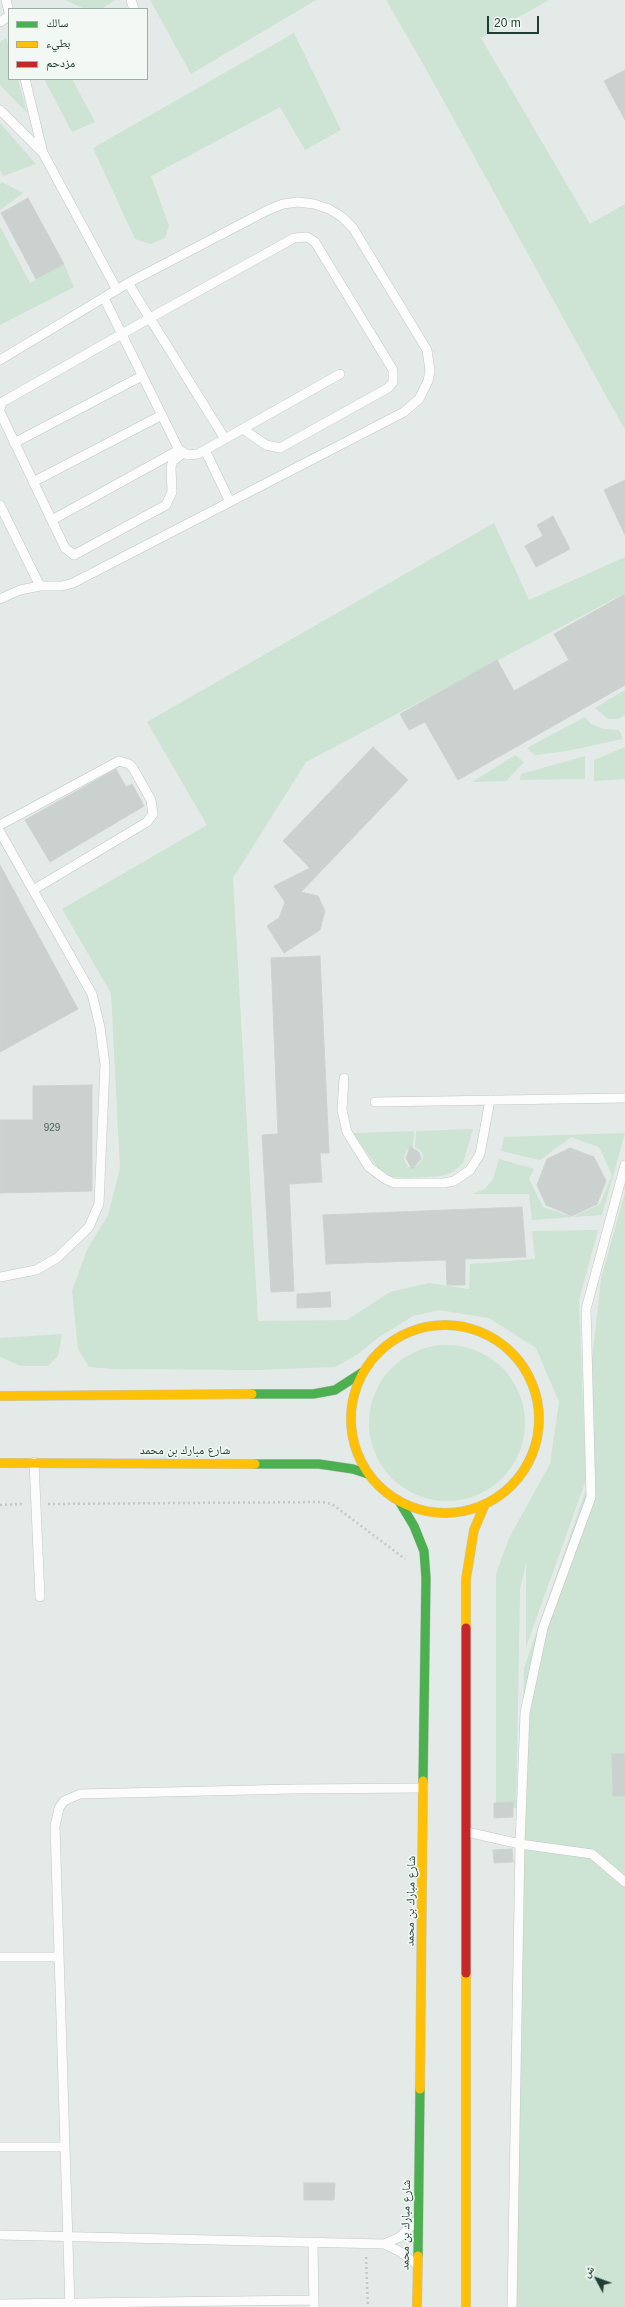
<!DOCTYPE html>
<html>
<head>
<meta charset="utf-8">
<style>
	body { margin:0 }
	#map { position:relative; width:625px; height:2307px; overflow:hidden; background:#e4eae7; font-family:Arial,"Noto Naskh Arabic",sans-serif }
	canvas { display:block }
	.legend { position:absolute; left:8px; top:8px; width:140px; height:72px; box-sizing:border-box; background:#f2f9f5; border:1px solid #9eaea8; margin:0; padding:5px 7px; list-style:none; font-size:12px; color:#213d34 }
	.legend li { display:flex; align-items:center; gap:8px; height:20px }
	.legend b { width:20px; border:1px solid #9eaea8 }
	.north { position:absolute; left:577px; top:2259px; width:40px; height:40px; -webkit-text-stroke:3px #f2f9f5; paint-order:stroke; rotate:311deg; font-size:11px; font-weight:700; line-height:16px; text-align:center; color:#213d34 }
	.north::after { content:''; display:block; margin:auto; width:14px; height:18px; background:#213d34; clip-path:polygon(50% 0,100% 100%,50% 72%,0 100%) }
	.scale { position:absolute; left:487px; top:16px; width:52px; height:18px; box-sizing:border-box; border:2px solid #213d34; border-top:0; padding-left:5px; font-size:12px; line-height:14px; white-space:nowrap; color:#213d34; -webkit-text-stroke:3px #f2f9f5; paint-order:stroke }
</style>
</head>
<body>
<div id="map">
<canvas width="625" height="2307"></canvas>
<ul class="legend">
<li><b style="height:5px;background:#4caf50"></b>سالك</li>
<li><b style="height:5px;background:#ffc107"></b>بطيء</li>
<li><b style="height:5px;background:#c62828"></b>مزدحم</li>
</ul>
<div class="north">ش</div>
<div class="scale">20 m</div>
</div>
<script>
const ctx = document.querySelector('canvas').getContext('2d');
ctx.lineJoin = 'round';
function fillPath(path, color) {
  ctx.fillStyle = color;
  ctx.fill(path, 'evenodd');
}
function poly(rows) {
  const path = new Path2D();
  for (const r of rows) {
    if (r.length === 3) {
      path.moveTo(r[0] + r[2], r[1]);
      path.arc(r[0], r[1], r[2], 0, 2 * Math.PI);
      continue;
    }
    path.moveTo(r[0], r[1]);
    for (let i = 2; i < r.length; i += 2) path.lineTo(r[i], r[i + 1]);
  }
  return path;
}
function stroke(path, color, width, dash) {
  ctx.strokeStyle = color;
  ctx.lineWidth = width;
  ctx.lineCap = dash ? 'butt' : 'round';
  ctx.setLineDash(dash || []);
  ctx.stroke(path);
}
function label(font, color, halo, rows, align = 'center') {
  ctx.font = font + ' Arial,"Noto Naskh Arabic",sans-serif';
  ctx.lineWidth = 3;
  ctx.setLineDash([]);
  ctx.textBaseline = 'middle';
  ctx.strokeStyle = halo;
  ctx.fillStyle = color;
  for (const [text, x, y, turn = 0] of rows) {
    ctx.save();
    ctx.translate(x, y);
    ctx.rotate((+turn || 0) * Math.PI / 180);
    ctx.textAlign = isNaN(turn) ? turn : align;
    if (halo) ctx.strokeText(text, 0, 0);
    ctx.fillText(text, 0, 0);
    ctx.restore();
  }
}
const green = poly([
	[65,0,115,0,101,9,85,9],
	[150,0,316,0,191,74],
	[386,0,549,0,481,38,590,224,625,204,625,430,426,69],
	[294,33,341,130,305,150,280,107,151,176,169,226,165,238,151,244,135,239,93,148],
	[6,38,9,47,9,79,18,79,27,113,0,85,0,42],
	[44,79,72,79,95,122,72,132],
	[0,123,36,164,3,176,0,170],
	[2,182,23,193,0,210,0,184],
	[0,226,30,283,64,264,74,287,0,325],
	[494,523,529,600,625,557,625,593,306,762,233,878,258,1321,347,1320,390,1292,429,1283,469,1289,470,1264,535,1259,532,1231,598,1230,579,1300,586,1480,526,1647,526,1563,520,1589,516,1808,496,1806,496,1574,509,1538,550,1464,559,1402,536,1348,489,1318,439,1310,413,1316,379,1337,358,1354,335,1367,255,1370,113,1369,89,1367,78,1349,72,1291,87,1250,108,1215,120,1168,111,993,62,909,207,825,147,722],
	[625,690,625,715,618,719,608,719,595,708],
	[585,717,591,724,604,729,618,730,621,733,622,739,567,751,535,755,527,748],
	[625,747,625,779,594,781,594,760],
	[515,755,524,762,506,781,472,782],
	[585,756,585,779,520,780,521,774],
	[473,1129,463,1163,453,1172,441,1176,406,1178,392,1177,378,1168,353,1133,414,1131,413,1148,406,1150,404,1159,408,1167,415,1167,423,1159,422,1152,415,1147,416,1131],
	[625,1133,602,1215,532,1220,529,1194,472,1194,485,1189,493,1179,499,1159,534,1169,529,1179,543,1207,573,1217,600,1204,612,1175,599,1147,571,1137,540,1160,501,1151,504,1137],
	[625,1192,625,2307,514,2307,524,1668,591,1475,589,1386,601,1279],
	[62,1334,58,1356,48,1366,21,1366,0,1357,0,1338],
	[447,1423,78]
]);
const building = poly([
	[625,70,625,120,604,81,625,70],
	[28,198,64,264,36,279,1,213,28,198],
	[625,480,625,535,604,490,625,480],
	[553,516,570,549,536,567,525,546,543,536,537,525,553,516],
	[625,594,625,685,458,780,425,722,409,730,400,714,497,660,514,691,569,660,554,634,625,594],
	[373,747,408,780,301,892,318,896,325,911,320,930,284,953,267,926,279,918,285,902,274,886,310,868,283,841,373,747],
	[116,769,126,787,132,784,144,806,50,862,25,820,116,769],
	[0,865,78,1009,0,1052,0,865],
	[320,956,329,1153,320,1153,322,1182,289,1184,294,1291,271,1292,262,1135,278,1134,271,958,320,956],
	[92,1085,92,1191,0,1193,0,1120,33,1120,33,1086,92,1085],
	[410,1147,419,1152,421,1159,412,1169,406,1158,410,1147],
	[570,1148,594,1157,606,1181,597,1204,572,1216,546,1205,537,1185,547,1159,570,1148],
	[522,1207,526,1257,465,1259,465,1285,447,1285,446,1260,326,1264,323,1215,522,1207],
	[330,1292,331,1307,297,1308,297,1294,330,1292],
	[612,1754,625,1754,625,1796,613,1796,612,1754],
	[513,1802,513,1817,494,1818,494,1803,513,1802],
	[512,1849,513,1862,494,1863,493,1850,512,1849],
	[304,2183,335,2183,334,2200,304,2200,304,2183]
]);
const path = poly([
	[48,1504,322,1502,332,1504,405,1559],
	[0,1505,23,1504],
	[366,2257,368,2307]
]);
const lane = poly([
	[6,0,9,12],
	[131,0,134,9],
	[0,22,9,16],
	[25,79,43,153,117,290],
	[0,110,42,152],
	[128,283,225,439],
	[104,298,179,450,188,455,198,454,340,374],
	[0,360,128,283,268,210,283,204,298,202,314,204,329,209,342,217,353,228,427,350,430,371,428,381,419,399,404,412,73,583,62,586,40,586,0,505],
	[0,409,2,402,6,400,150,318,294,238,307,237,315,242,393,370,393,382,388,388,280,448,266,445,243,429],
	[0,412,65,548,74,555,166,505,172,492,171,467,173,461,183,453],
	[14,443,142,376],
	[205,450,230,502],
	[33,482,162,415],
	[52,520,179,450],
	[0,599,20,590,40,586],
	[0,825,119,761,129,764,133,768,151,800,153,814,147,822,33,890],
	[0,832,92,994,100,1027,105,1065,99,1204,89,1227,57,1258,36,1270,0,1277],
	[344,1078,342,1110,347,1132,369,1167,385,1179,394,1183,444,1183,454,1181,470,1170,480,1154,490,1100],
	[375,1102,625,1098],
	[34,1462,40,1597],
	[467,1832,520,1844,592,1854,625,1882],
	[0,1957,59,1957],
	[0,2147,65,2147],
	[0,2235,384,2244,399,2251,415,2263],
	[313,2243,314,2307],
	[384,2244,400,2237,415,2222],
	[0,2304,314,2300],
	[70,2307,55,1826,59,1808,64,1801,80,1794,294,1789,423,1788],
	[512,2307,520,1844,525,1713,543,1628,591,1497,586,1309,625,1165]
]);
const fast = poly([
	[252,1394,313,1394,335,1390,363,1372],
	[255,1464,319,1464,353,1469,368,1474],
	[399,1501,414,1526,424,1551,426,1578,423,1781],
	[418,2256,420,2089]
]);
const slow = poly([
	[445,1419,94],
	[0,1396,252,1394],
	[0,1463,255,1464],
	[466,1628,466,1579,474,1530,485,1504],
	[466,1973,466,2307],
	[420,2089,423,1781],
	[417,2307,418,2256]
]);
const jam = poly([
	[466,1628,466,1973]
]);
const numberNames = [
	["929",52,1128]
];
const streetNames = [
	["شارع مبارك بن محمد",185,1451],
	["شارع مبارك بن محمد",411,1901,-89],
	["شارع مبارك بن محمد",406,2225,-89]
];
fillPath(green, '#cde3d3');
fillPath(building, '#cbd1ce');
stroke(building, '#cdd3d0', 1);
stroke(lane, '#c1c7c4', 10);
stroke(fast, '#c0c7c4', 10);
stroke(slow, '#c0c7c4', 10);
stroke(jam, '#c0c7c4', 10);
stroke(path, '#c1cac5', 2.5, [2, 3]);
stroke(lane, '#fbfcfb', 9);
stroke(fast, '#4caf50', 9);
stroke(slow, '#ffc107', 9);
stroke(jam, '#c62828', 9);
label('10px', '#4c635b', null, numberNames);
label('12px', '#213d34', '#f2f9f5', streetNames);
</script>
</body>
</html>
